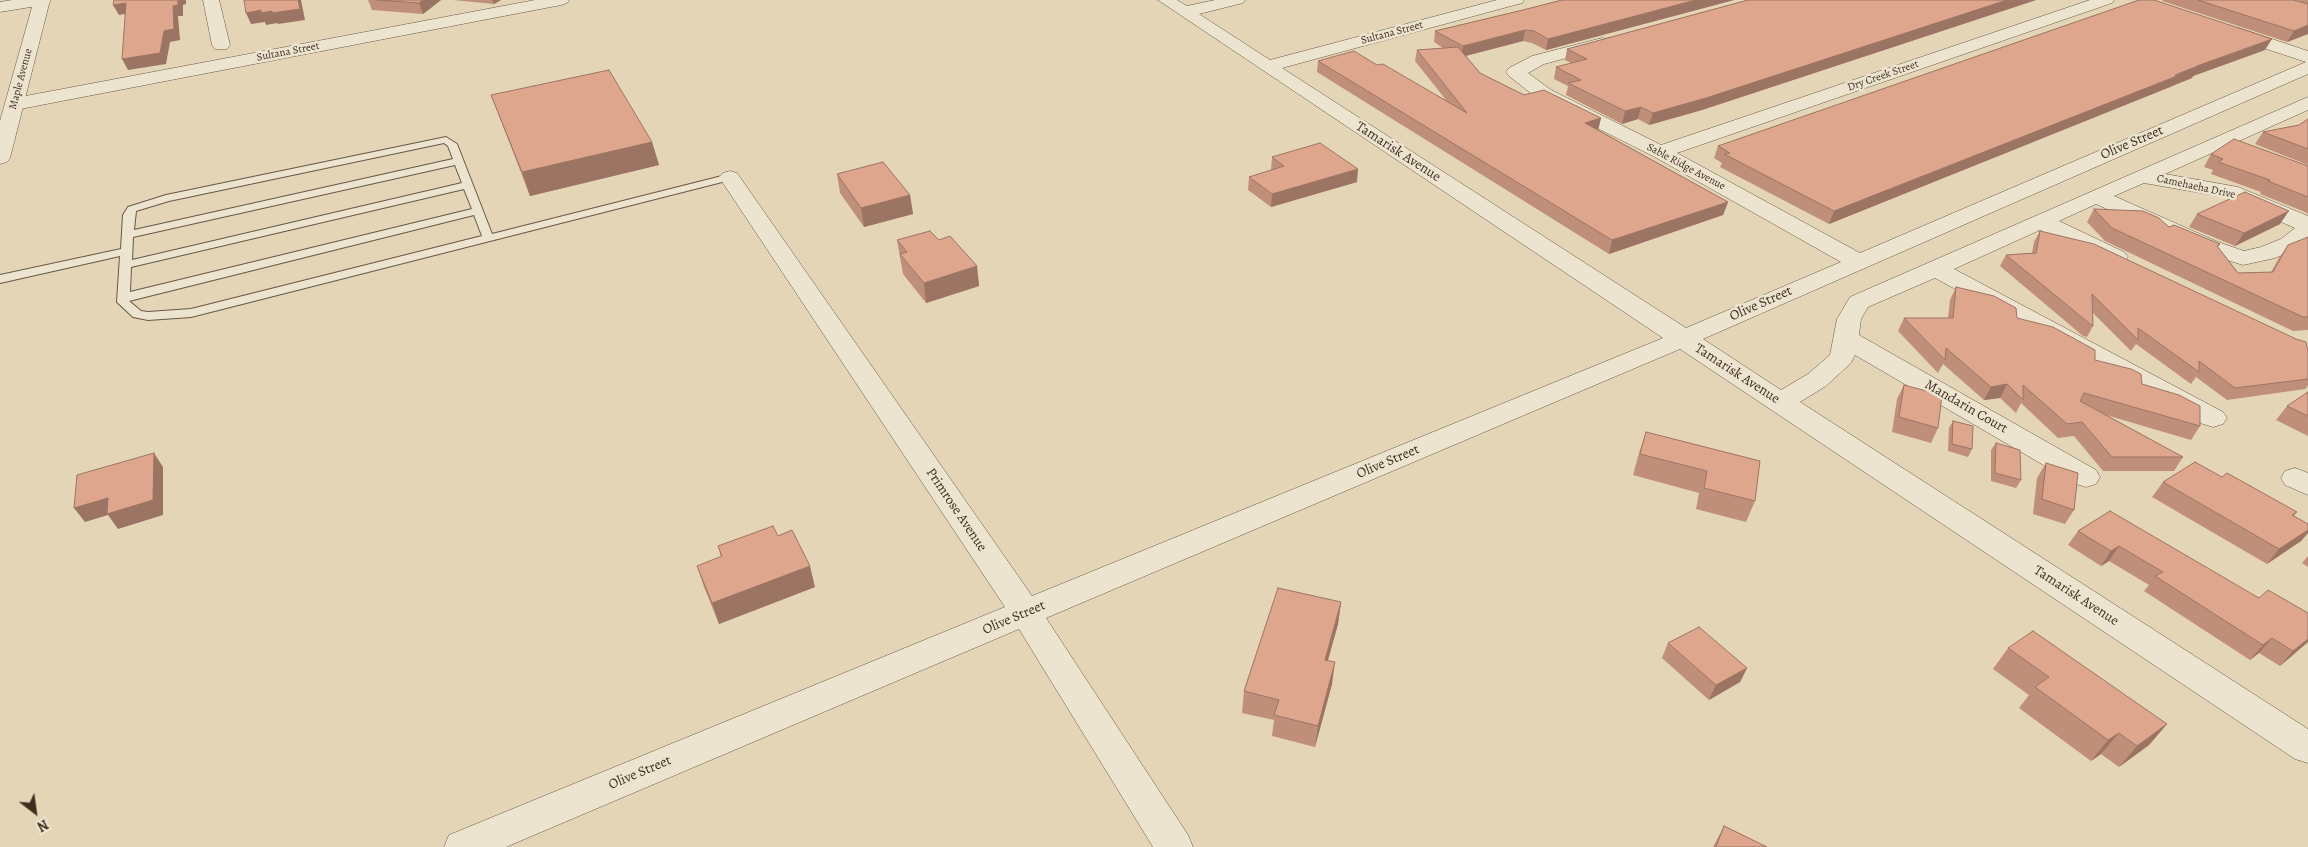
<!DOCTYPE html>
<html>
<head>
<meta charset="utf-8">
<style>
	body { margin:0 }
	#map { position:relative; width:2308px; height:847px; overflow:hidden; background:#e3d5b6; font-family:Alegreya,serif }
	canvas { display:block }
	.north { position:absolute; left:10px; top:787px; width:50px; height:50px; -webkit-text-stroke:4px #ede4d0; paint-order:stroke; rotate:150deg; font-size:14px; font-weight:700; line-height:20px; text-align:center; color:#3f2e20 }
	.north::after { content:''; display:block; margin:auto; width:18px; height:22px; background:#3f2e20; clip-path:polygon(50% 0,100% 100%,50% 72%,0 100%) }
</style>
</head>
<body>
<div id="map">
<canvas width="2308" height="847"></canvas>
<div class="north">N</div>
</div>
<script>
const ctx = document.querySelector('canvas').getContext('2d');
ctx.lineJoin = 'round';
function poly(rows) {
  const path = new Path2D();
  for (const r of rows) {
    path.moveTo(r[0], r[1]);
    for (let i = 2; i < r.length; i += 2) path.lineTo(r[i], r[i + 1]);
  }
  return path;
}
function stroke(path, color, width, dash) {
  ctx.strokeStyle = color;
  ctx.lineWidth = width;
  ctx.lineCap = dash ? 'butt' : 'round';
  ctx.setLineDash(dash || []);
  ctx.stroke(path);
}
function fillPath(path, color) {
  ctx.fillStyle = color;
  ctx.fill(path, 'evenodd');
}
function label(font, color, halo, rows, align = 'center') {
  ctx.font = font + ' Alegreya,serif';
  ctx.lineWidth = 5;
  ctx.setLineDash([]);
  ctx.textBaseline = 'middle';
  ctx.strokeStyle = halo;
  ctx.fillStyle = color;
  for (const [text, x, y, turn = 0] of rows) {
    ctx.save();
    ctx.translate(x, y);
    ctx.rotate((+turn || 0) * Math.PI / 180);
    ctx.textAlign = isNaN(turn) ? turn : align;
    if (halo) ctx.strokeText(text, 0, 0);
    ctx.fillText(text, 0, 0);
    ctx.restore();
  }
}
const service = poly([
	[446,137,457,144,492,234,730,174,735,177,734,179,191,317,148,320,133,317,117,302,120,256,0,283,0,275,121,249,123,215,128,207,166,195,446,137],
	[444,143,448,146,453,159,134,230,136,211,169,201,444,143],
	[455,165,462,183,132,260,133,237,455,165],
	[464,189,472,209,130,292,131,267,464,189],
	[474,215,482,236,191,309,148,312,141,311,129,301,474,215]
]);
const minor = poly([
	[12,0,51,0,49,3,43,5,0,12,0,2,12,0],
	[203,0,219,0,230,45,227,49,215,49,212,45,203,0],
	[535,0,569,0,567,3,561,5,15,110,8,108,5,104,8,100,15,98,535,0],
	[1158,0,1177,0,1187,6,1215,0,1245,0,1243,3,1199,14,1270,60,1497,0,1524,0,1522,3,1282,68,1686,328,1841,262,1653,156,1537,98,1509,76,1506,72,1509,68,1532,56,1602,38,1608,39,1611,43,1608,47,1544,64,1528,73,1551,90,1661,145,2090,0,2114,0,2112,3,1677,153,1860,253,2306,62,2227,36,2224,32,2227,28,2239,28,2308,51,2308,74,1703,339,1781,390,1808,374,1830,355,1837,319,1850,297,2308,97,2308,110,2165,174,2238,187,2308,216,2308,240,2297,249,2275,258,2243,265,2202,252,2096,204,2059,221,2124,252,2128,257,2124,262,2116,264,2108,262,2040,230,1954,269,2223,412,2227,418,2223,424,2213,427,2203,424,1935,278,1868,307,1861,319,1859,335,2096,470,2100,477,2096,484,2086,487,2076,484,1855,355,1851,363,1826,386,1800,402,2308,729,2308,763,2295,759,1680,349,1046,618,1188,835,1193,847,1153,847,1019,629,506,847,444,847,449,835,1005,607,719,177,723,173,730,171,737,173,1032,596,1663,338,1158,0],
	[2144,183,2224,197,2295,228,2281,239,2261,247,2244,251,2218,242,2114,196,2144,183],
	[2295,468,2308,473,2308,495,2285,485,2281,478,2285,471,2295,468]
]);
const tertiary = poly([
	[34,0,50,0,10,158,7,162,0,164,0,121,34,0]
]);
const wall = poly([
	[368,0,441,0,423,14,372,10],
	[453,0,501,0,494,4],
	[1562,0,1734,0,1546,50,1532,43,1523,41,1466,56,1480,73,1524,95,1601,118,1598,130,1728,202,1723,215,1609,254,1317,72,1318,61,1377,65,1446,100,1415,61,1417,50,1443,48,1434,42,1435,31,1523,10],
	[1748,0,2036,0,1702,110,1649,125,1638,119,1622,124,1566,95,1568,86,1554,79,1556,67,1571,63,1565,60,1567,49],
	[2163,0,2293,0,2308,4,2308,34,2287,42,2162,1],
	[2295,0,2308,0,2308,4],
	[2265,50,2193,76,2192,78,2172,86,2170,87,1829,224,1720,167,1722,163,1714,158,1718,146],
	[491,95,652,142,659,165,530,196],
	[2308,119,2308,165,2255,144,2263,132,2299,125],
	[2211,154,2308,166,2308,214,2305,212,2260,194,2261,192,2211,174,2213,170,2204,167],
	[1272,157,1357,182,1271,207,1248,190,1249,177,1271,170],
	[837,174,910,195,913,214,864,227,840,193],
	[2094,209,2169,227,2220,244,2218,247,2238,273,2271,272,2279,258,2288,245,2308,237,2308,330,2293,331,2105,241,2087,222],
	[2197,214,2280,224,2235,246,2189,227],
	[2040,231,2308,351,2308,386,2305,389,2227,400,2196,377,2191,384,2136,344,2131,351,2093,313,2093,326,2087,337,2083,336,2000,266,2006,255,2032,253,2034,242],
	[897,240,939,240,977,266,979,286,926,303,903,274],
	[1956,287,2142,384,2200,426,2191,440,2106,415,2183,457,2174,471,2103,471,2074,436,2058,438,2021,403,2016,413,2000,398,1984,400,1943,364,1938,373,1898,331,1904,318,1948,318,1950,300],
	[1904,385,1938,428,1931,443,1892,432,1897,399],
	[2308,392,2308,436,2276,420,2287,406],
	[1953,421,1972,449,1968,457,1948,451,1949,428],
	[1646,432,1755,501,1746,522,1696,509,1699,493,1633,475,1639,453],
	[1996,443,2021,480,2016,488,1991,481,1991,450],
	[2046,463,2074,510,2065,524,2033,514,2037,478],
	[2222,477,2297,512,2294,516,2308,524,2308,533,2301,541,2267,564,2152,497,2163,482],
	[2110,511,2308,642,2280,666,2259,653,2250,660,2144,591,2149,585,2109,561,2101,566,2068,545,2078,531],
	[778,536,815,587,719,624,704,587,697,566,721,557,718,546],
	[2308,556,2308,567,2302,563],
	[1341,602,1338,624,1328,660,1332,684,1315,747,1272,736,1274,720,1242,713,1244,691],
	[1668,643,1747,668,1740,682,1709,700,1662,658],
	[2008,648,2167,724,2149,745,2119,767,2101,754,2091,761,2019,708,2029,695,1993,669],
	[1724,826,1767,847,1713,847]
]);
const shadedWall = poly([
	[178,0,186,0,186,4,183,5,183,16,178,16,180,40,170,42,166,64,128,70,122,59,164,31,173,6],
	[298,0,301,0,305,20,278,24,277,23,266,25,265,22,251,24,246,13,261,10,272,11],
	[423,0,441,0,423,14,419,3],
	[492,0,501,0,494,4],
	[1696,0,1734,0,1546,50,1548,39],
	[2007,0,2036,0,1702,110,1649,125,1653,113],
	[126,3,131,13,119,15,113,5],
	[2308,25,2308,34,2287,42,2294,31],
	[1525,30,1523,41,1461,57,1463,46],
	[2272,39,2265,50,2193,76,2192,78,2172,86,2170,87,1829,224,1834,211,2175,75,2197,66],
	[1641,107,1638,119,1622,124,1625,111],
	[1601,118,1598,130,1585,123],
	[652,142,659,165,530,196,522,172],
	[1358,169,1357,182,1271,207,1272,194],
	[910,195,913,214,864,227,861,208],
	[1728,202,1723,215,1609,254,1612,240],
	[2289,211,2280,224,2235,246,2244,233],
	[977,266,979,286,926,303,924,283],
	[2007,384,2000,398,1984,400,1991,387],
	[154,453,163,467,163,515,118,529,108,515,85,522,74,508],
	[2308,530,2308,533,2301,541,2267,564,2279,549],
	[2119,546,2109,561,2101,566,2111,551],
	[810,566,815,587,719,624,712,603],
	[1341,602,1338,624,1322,681,1325,660],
	[2272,638,2259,653,2250,660,2263,645],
	[2308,639,2308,642,2280,666,2293,651],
	[1335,662,1332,684,1315,747,1318,726],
	[1747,668,1740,682,1709,700,1716,685],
	[2167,724,2149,745,2119,767,2137,746],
	[2119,733,2101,754,2091,761,2108,740]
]);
const building = poly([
	[114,0,178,0,178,5,173,6,174,29,164,31,160,53,122,59,126,3,113,5,114,0],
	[244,0,298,0,300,9,272,13,272,11,261,13,261,10,246,13,244,0],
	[377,0,423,0,419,3,377,0],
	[1562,0,1696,0,1548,39,1534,31,1525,30,1463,46,1435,31,1523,10,1562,0],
	[1748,0,2007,0,1706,98,1653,113,1641,107,1625,111,1568,83,1581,80,1556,67,1587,59,1567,49,1748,0],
	[2139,0,2154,0,2272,39,2197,66,2198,66,2175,75,2177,76,1834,211,1724,154,1730,153,1718,146,2139,0],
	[2198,0,2293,0,2308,4,2308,25,2294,31,2198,0],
	[1458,47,1480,73,1524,95,1544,90,1601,118,1585,123,1728,202,1612,240,1318,61,1354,51,1377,65,1383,64,1467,113,1417,50,1458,47],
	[609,70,652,142,522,172,491,95,609,70],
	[2308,119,2308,149,2263,132,2299,125,2308,119],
	[2234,139,2308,166,2308,197,2268,181,2270,180,2218,162,2223,159,2211,154,2234,139],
	[1320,143,1358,169,1272,194,1249,177,1284,166,1272,157,1320,143],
	[883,162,910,195,861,208,837,174,883,162],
	[2245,192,2289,211,2244,233,2197,214,2245,192],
	[2094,209,2143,211,2159,218,2169,227,2174,225,2220,244,2217,246,2238,273,2273,272,2288,245,2308,237,2308,317,2303,317,2112,228,2094,209],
	[930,231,939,240,950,236,977,266,924,283,900,254,907,252,897,240,930,231],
	[2040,231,2094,244,2296,339,2306,342,2308,351,2308,379,2235,388,2199,361,2199,372,2138,328,2138,340,2092,294,2093,326,2090,324,2006,255,2036,253,2040,231],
	[1956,287,1994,296,2016,308,2017,318,2053,327,2095,350,2095,360,2131,369,2141,374,2142,384,2179,395,2200,406,2200,426,2084,393,2080,401,2183,457,2112,457,2082,422,2067,424,2023,385,2023,400,2007,384,1991,387,1946,348,1945,360,1904,318,1953,318,1956,287],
	[1904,385,1942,395,1938,428,1899,417,1904,385],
	[2308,392,2308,416,2287,406,2308,392],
	[1953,421,1973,426,1972,449,1952,444,1953,421],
	[1646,432,1760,461,1755,501,1704,488,1707,471,1640,454,1646,432],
	[1996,443,2020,450,2021,480,1995,473,1996,443],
	[154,453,153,500,107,514,108,498,74,508,77,475,154,453],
	[2195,462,2222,477,2227,473,2297,512,2292,515,2308,524,2308,530,2279,549,2163,482,2195,462],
	[2046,463,2078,473,2074,510,2042,499,2046,463],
	[2110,511,2259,598,2268,590,2308,613,2308,639,2293,651,2272,638,2263,645,2155,576,2163,572,2119,546,2111,551,2078,531,2110,511],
	[773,526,778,536,792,530,810,566,712,603,697,566,722,556,718,546,773,526],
	[1278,588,1341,602,1325,660,1335,662,1318,726,1274,715,1279,700,1244,691,1278,588],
	[1699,627,1747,668,1716,685,1668,643,1699,627],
	[2033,631,2167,724,2137,746,2119,733,2108,740,2035,687,2049,677,2008,648,2033,631],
	[1724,826,1767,847,1716,847,1724,826]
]);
const farStreetnames = [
	["Sultana Street",1392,33,-15],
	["Sultana Street",288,52,-11],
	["Dry Creek Street",1883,76,-19],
	["Maple Avenue",21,79,-75],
	["Sable Ridge Avenue",1686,167,28],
	["Camehaeha Drive",2196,187,12]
];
const streetNames = [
	["Olive Street",2132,143,-23],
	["Tamarisk Avenue",1398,152,33],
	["Olive Street",1761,304,-24],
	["Tamarisk Avenue",1737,374,33],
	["Mandarin Court",1966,407,30],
	["Olive Street",1388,462,-23],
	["Primrose Avenue",956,510,56],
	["Tamarisk Avenue",2076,596,33],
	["Olive Street",1014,618,-23],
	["Olive Street",640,773,-23]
];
stroke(service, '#685846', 2);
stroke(minor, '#685846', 1);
stroke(tertiary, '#685846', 1);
fillPath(service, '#ede4d0');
fillPath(minor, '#ede4d0');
fillPath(tertiary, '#ede4d0');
fillPath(wall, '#c08f7a');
fillPath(shadedWall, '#9c7463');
fillPath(building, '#dfa68e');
stroke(building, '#9c7463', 1);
label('11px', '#3f2e20', '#ede4d0', farStreetnames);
label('14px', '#3f2e20', '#ede4d0', streetNames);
</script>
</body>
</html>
